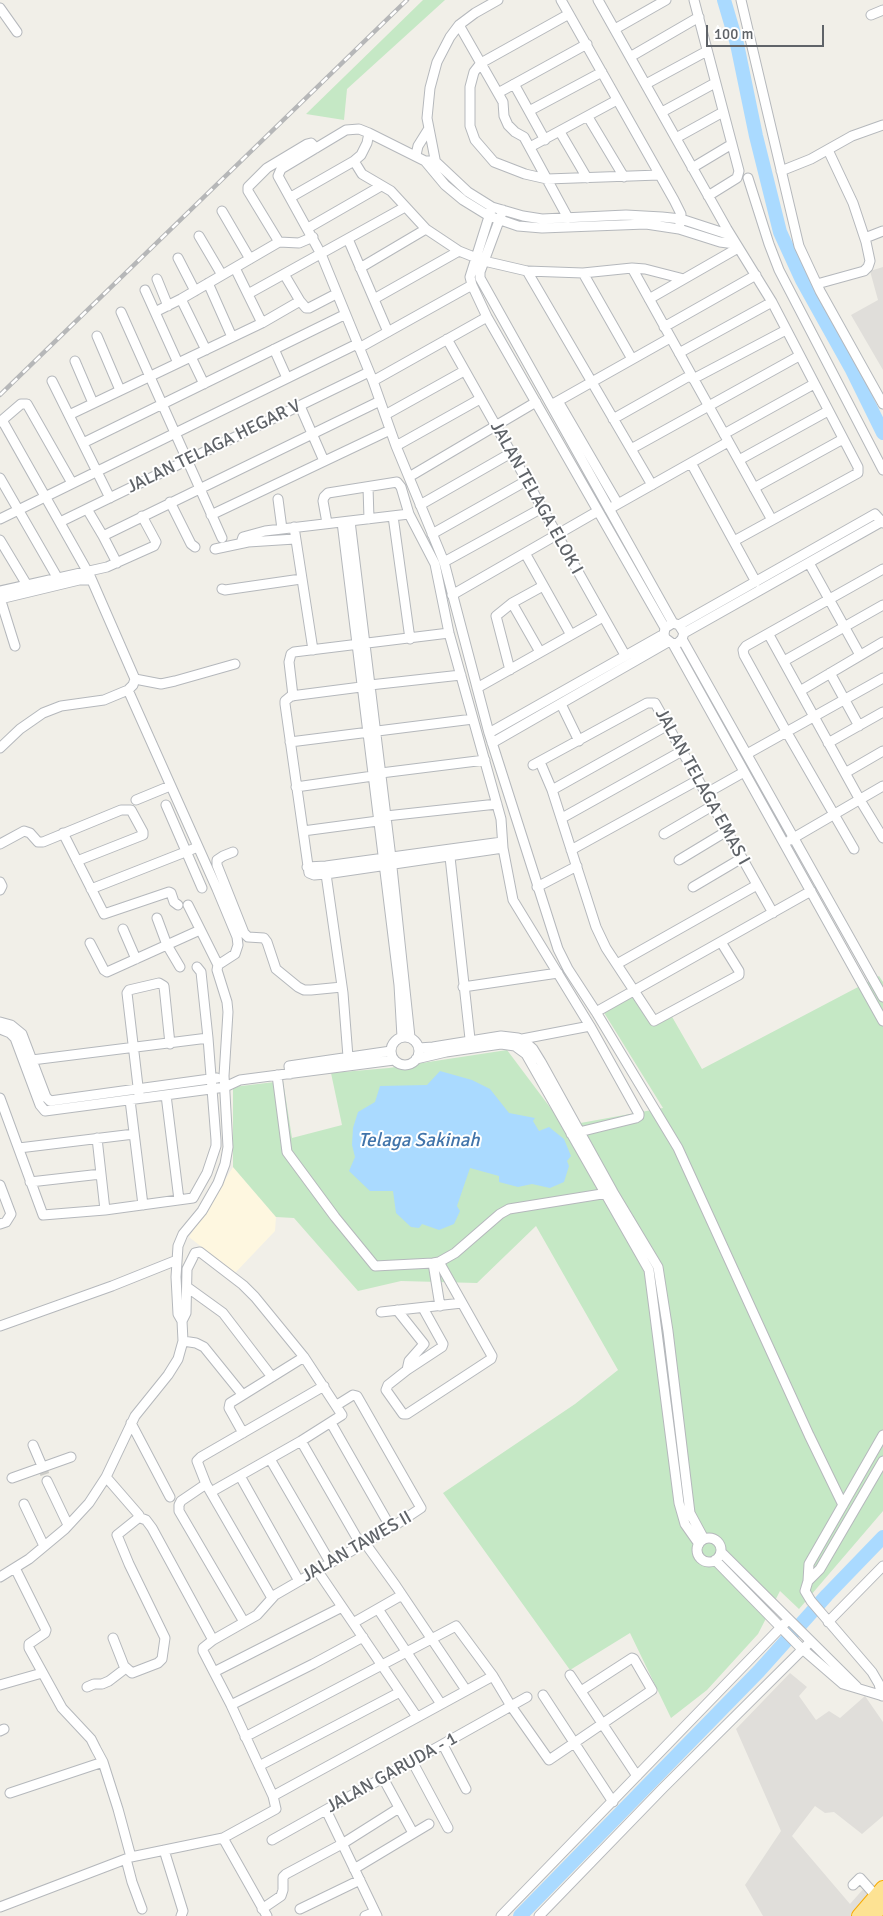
<!DOCTYPE html>
<html>
<head>
<meta charset="utf-8">
<style>
	body { margin:0 }
	#map { position:relative; width:883px; height:1916px; overflow:hidden; background:#f1efe8; font-family:Signika,sans-serif }
	canvas { display:block }
	.scale { position:absolute; left:706px; top:25px; width:118px; height:22px; box-sizing:border-box; border:2px solid #5f6368; border-top:0; padding-left:6px; font-size:15px; line-height:18px; white-space:nowrap; color:#5f6368; -webkit-text-stroke:4px #fff; paint-order:stroke }
</style>
</head>
<body>
<div id="map">
<canvas width="883" height="1916"></canvas>
<div class="scale">100 m</div>
</div>
<script>
const ctx = document.querySelector('canvas').getContext('2d');
ctx.lineJoin = 'round';
function fillPath(path, color) {
  ctx.fillStyle = color;
  ctx.fill(path, 'evenodd');
}
function poly(rows) {
  const path = new Path2D();
  for (const r of rows) {
    if (r.length === 3) {
      path.moveTo(r[0] + r[2], r[1]);
      path.arc(r[0], r[1], r[2], 0, 2 * Math.PI);
      continue;
    }
    path.moveTo(r[0], r[1]);
    for (let i = 2; i < r.length; i += 2) path.lineTo(r[i], r[i + 1]);
  }
  return path;
}
function stroke(path, color, width, dash) {
  ctx.strokeStyle = color;
  ctx.lineWidth = width;
  ctx.lineCap = dash ? 'butt' : 'round';
  ctx.setLineDash(dash || []);
  ctx.stroke(path);
}
function label(font, color, halo, rows, align = 'center') {
  ctx.font = font + ' Signika,sans-serif';
  ctx.lineWidth = 4;
  ctx.setLineDash([]);
  ctx.textBaseline = 'middle';
  ctx.strokeStyle = halo;
  ctx.fillStyle = color;
  for (const [text, x, y, turn = 0] of rows) {
    ctx.save();
    ctx.translate(x, y);
    ctx.rotate((+turn || 0) * Math.PI / 180);
    ctx.textAlign = isNaN(turn) ? turn : align;
    if (halo) ctx.strokeText(text, 0, 0);
    ctx.fillText(text, 0, 0);
    ctx.restore();
  }
}
const commercial = poly([
	[233,1167,276,1217,275,1231,235,1273,189,1237]
]);
const industrial = poly([
	[883,267,883,370,851,315,878,300,870,271],
	[790,1673,807,1687,799,1696,816,1720,829,1711,840,1718,865,1696,883,1722,883,1816,862,1834,834,1812,825,1813,815,1806,792,1836,850,1904,865,1887,883,1909,883,1916,763,1916,745,1885,781,1831,736,1729]
]);
const green = poly([
	[423,0,445,0,347,89,344,120,306,114],
	[879,976,883,982,883,1511,799,1609,780,1591,758,1634,707,1690,671,1718,630,1633,570,1670,443,1493,575,1404,618,1370,536,1226,477,1283,401,1281,358,1291,294,1218,276,1217,233,1167,233,1087,283,1081,292,1138,342,1125,331,1073,389,1068,507,1050,564,1126,663,1108,603,1011,635,994,653,1025,671,1015,702,1069]
]);
const water = poly([
	[440,1071,472,1080,490,1089,509,1113,535,1118,533,1121,539,1131,549,1127,564,1139,571,1156,567,1161,569,1166,564,1182,550,1188,532,1184,518,1187,499,1182,499,1176,470,1168,457,1206,460,1211,454,1224,439,1230,422,1224,419,1228,411,1227,396,1213,393,1191,370,1191,349,1171,355,1157,352,1145,353,1128,358,1112,375,1102,380,1086,427,1085]
]);
const river = poly([
	[724,0,737,44,756,136,780,232,802,280,851,368,883,433],
	[520,1916,759,1671,827,1595,883,1537]
]);
const minorTunnel = poly([
	[42,1466,47,1481]
]);
const minor = poly([
	[561,0,674,200,681,214,680,224],
	[598,0,727,229,772,302,858,467,858,473,734,541],
	[694,0,739,171,737,178,708,196],
	[741,0,799,246,820,291,883,404],
	[0,8,17,32],
	[569,14,481,63,474,72,470,87,470,126,475,140,494,162,525,174,547,179,659,175],
	[871,15,883,10],
	[459,25,503,102,504,116,508,125,515,132,524,137,568,218],
	[615,29,666,0],
	[630,57,699,17],
	[514,84,545,140],
	[646,84,707,51],
	[498,93,587,44],
	[529,111,602,72],
	[662,112,715,83],
	[588,117,624,177],
	[560,132,587,178],
	[676,138,723,112],
	[530,147,617,100],
	[416,155,418,146,428,130],
	[354,161,362,174,391,191,426,229,459,251,484,261,527,271,583,273,632,268,645,269,684,279],
	[425,161,435,161,468,192,492,207,523,216,542,219,626,215,662,217,681,219,730,235],
	[432,164,435,159,427,118,430,88,437,62,450,37,459,25,475,13,498,0],
	[692,168,732,144],
	[781,171,811,159,852,136,883,125],
	[748,178,769,244,779,270,883,470],
	[291,197,354,161,361,155,367,143,369,133],
	[492,207,470,277,472,285,487,317,665,628,664,634,665,638,673,644,678,643,682,639,684,633,679,625,673,623,665,628],
	[503,210,480,272,480,278,673,623],
	[222,211,250,259],
	[308,228,381,186],
	[199,236,222,275],
	[865,238,883,231],
	[348,239,388,332],
	[279,242,248,191,248,187,267,168,307,144,311,143,316,148],
	[735,244,720,242,679,229,646,224,542,228,518,226,489,216,463,200,445,185,425,161,369,133,359,129,346,130,281,169,278,176,321,254,373,381,396,446,444,562,489,733,558,949,568,969,596,1012,678,1148,809,1435,843,1505],
	[178,258,195,291],
	[235,268,262,323],
	[360,268,426,229],
	[632,268,772,520],
	[527,271,652,485],
	[583,273,632,359],
	[284,274,300,301,306,308,309,308,336,294],
	[157,279,168,306],
	[208,283,232,337],
	[817,284,864,271,868,267,870,261,866,242,853,203,828,150],
	[145,290,178,363],
	[248,294,405,207],
	[181,299,206,350],
	[374,299,459,251],
	[649,299,738,248],
	[121,312,222,538],
	[155,312,181,299,279,242,299,243,313,237],
	[664,327,756,275],
	[97,336,120,390],
	[447,339,625,655],
	[359,348,472,285],
	[274,349,287,378],
	[679,353,772,302],
	[191,357,204,384],
	[75,361,93,403],
	[693,379,786,330],
	[52,381,110,498],
	[373,381,487,317],
	[558,401,618,504],
	[551,405,670,338],
	[300,406,324,461],
	[69,415,262,323,300,301],
	[385,415,464,371],
	[613,419,691,375],
	[0,422,21,404,27,404,72,483],
	[724,434,814,384],
	[83,443,344,315],
	[396,446,480,399],
	[631,449,799,356],
	[739,460,828,411],
	[691,463,756,582],
	[409,477,536,402],
	[0,478,57,577],
	[368,487,369,519],
	[754,488,843,439],
	[278,499,282,529],
	[170,502,191,544,195,547],
	[420,505,511,453],
	[87,509,103,536,117,563],
	[609,509,728,442],
	[211,515,390,430],
	[393,516,410,639],
	[0,519,357,344],
	[350,521,391,858,410,1037],
	[60,522,369,372],
	[342,522,399,985,402,1037],
	[327,523,323,501,324,497,328,493,397,482,401,487,409,514],
	[294,527,313,650],
	[432,534,526,481],
	[103,536,380,401],
	[0,540,27,585],
	[241,543,243,537,265,531,409,514,435,564,449,633,501,819,503,848,513,900,590,1026,639,1114,639,1116,636,1118,571,1134],
	[215,549,248,542,295,539],
	[525,553,571,635],
	[444,562,542,508],
	[809,563,860,655],
	[222,589,225,590,301,579],
	[0,591,107,567,154,546,156,542,142,516],
	[452,595,598,511],
	[0,598,15,646],
	[0,599,79,580,91,580],
	[512,603,540,652],
	[679,625,875,514,883,523],
	[684,633,881,522],
	[769,635,860,800,883,838],
	[682,639,883,997],
	[673,644,883,1021],
	[784,661,883,605],
	[510,670,496,616,512,603,543,586],
	[830,673,859,726],
	[135,679,161,684,175,681,235,664],
	[370,685,461,675],
	[361,687,291,696,285,701,285,704,309,873,314,875,326,874,503,848],
	[477,688,603,617],
	[800,691,883,642],
	[293,696,289,662,291,654,294,652,449,633],
	[561,704,579,741],
	[489,733,664,634],
	[290,742,473,719],
	[492,743,668,642],
	[828,743,883,712],
	[0,748,20,729,43,713,61,706,104,700,128,690],
	[747,754,883,678],
	[540,762,552,790,596,927,606,948,654,1021,739,975,739,971,721,942],
	[533,765,647,703,655,703,773,913],
	[381,773,485,760],
	[845,773,883,751],
	[296,787,373,776],
	[552,790,668,725],
	[705,794,744,772],
	[136,800,170,786],
	[166,805,202,888],
	[386,816,497,804],
	[562,818,682,751],
	[303,831,378,821],
	[63,833,104,914,169,892,171,893,174,902,178,905],
	[664,834,712,806],
	[790,840,883,786],
	[0,844,24,831,30,833,38,842,43,842,121,810,131,810,143,832,143,835,77,861],
	[854,849,786,731,744,655,743,650,746,646,883,569],
	[571,850,698,780],
	[233,852,223,856,217,860,217,865,244,933,248,937,264,938,267,942,276,969,298,987,304,990,311,990,342,987],
	[450,857,471,1048],
	[679,860,727,831],
	[307,867,326,866,502,842],
	[326,874,343,993,348,1057],
	[0,882,2,886,0,890],
	[537,887,577,866],
	[693,887,742,858],
	[91,889,198,847],
	[188,905,218,965],
	[157,918,167,945,180,967],
	[123,929,136,959],
	[90,943,104,970,107,972,200,930],
	[617,964,757,885],
	[463,987,558,973],
	[596,1012,811,891],
	[0,1022,11,1025,22,1034,46,1097,50,1101,217,1078],
	[0,1029,10,1033,15,1038,40,1105,45,1111,218,1088,225,1087,240,1080,394,1060],
	[405,1051,14],
	[517,1040,590,1026],
	[419,1048,433,1047,501,1036,518,1038,525,1042,533,1049,541,1062,613,1192,658,1267,668,1331,690,1513,704,1539],
	[416,1059,446,1052,501,1044,515,1046,526,1054,649,1270,679,1503,685,1524,699,1544],
	[32,1060,208,1038],
	[290,1074,289,1066,391,1051],
	[277,1075,287,1152,335,1217,375,1266,433,1263,439,1262,455,1253,500,1214,509,1209,608,1193],
	[139,1095,127,993,129,990,159,983,164,986,170,1044],
	[166,1095,179,1200],
	[0,1098,43,1215,105,1210,193,1198,207,1173,216,1146,216,1140,208,1038,201,972,197,967],
	[130,1100,143,1205],
	[97,1138,105,1210],
	[19,1148,134,1134],
	[30,1182,101,1174],
	[0,1185,11,1214,6,1222,0,1224],
	[433,1263,440,1306],
	[187,1287,223,1313,272,1377],
	[423,1308,443,1344,442,1347,407,1370,388,1385,386,1390,403,1414,407,1414,491,1359,492,1356,439,1262],
	[397,1310,424,1344,409,1361,407,1370],
	[381,1312,462,1303],
	[182,1321,186,1313,187,1269,195,1253,200,1252,243,1285,255,1297,304,1357,342,1415,301,1441,211,1492],
	[0,1326,112,1286,177,1260],
	[183,1341,196,1343,204,1347,242,1394],
	[131,1423,170,1497],
	[331,1423,391,1528],
	[243,1433,229,1408,230,1403,304,1357],
	[301,1441,361,1545],
	[33,1445,42,1466],
	[270,1459,330,1562],
	[240,1476,299,1581],
	[106,1477,139,1515,137,1519,117,1535,129,1564,165,1638,162,1659,158,1663,132,1673,124,1666,113,1638],
	[12,1478,71,1457],
	[47,1481,68,1525],
	[206,1484,181,1501,179,1505,179,1511,244,1622],
	[24,1504,44,1546],
	[138,1517,146,1520,152,1528,213,1640],
	[709,1550,12],
	[365,1543,396,1586,466,1690],
	[721,1552,857,1687],
	[715,1560,799,1646,843,1684,883,1696],
	[15,1568,46,1630,45,1633,29,1644,29,1648,62,1708,91,1739,96,1749,103,1762,118,1809,131,1857],
	[317,1570,417,1717],
	[0,1577,29,1559,65,1529,89,1503,106,1477,135,1416,168,1375,178,1359,183,1341,182,1321,178,1314,176,1277,178,1246,183,1234,202,1211,218,1183,225,1164,228,1147,224,1076,228,1012,227,1002,217,970,218,965,235,954,238,945,237,937,217,889,128,690,133,685,135,679,90,576,2,420],
	[808,1581,820,1569,883,1461],
	[272,1598,206,1484,197,1461,201,1457,324,1386],
	[378,1609,441,1704],
	[828,1622,883,1566],
	[353,1623,402,1595],
	[214,1672,342,1607],
	[570,1675,637,1776],
	[0,1685,42,1673],
	[87,1687,94,1684,102,1684,109,1681,126,1668],
	[543,1695,613,1802],
	[882,1696,879,1684,872,1672,811,1601,805,1591,808,1581,809,1564,883,1435],
	[231,1705,313,1664,363,1637],
	[0,1731,4,1729],
	[245,1737,456,1626,493,1676,511,1706,549,1760,652,1690,634,1659,632,1658,581,1691],
	[443,1745,466,1789],
	[412,1761,448,1828],
	[259,1766,400,1692],
	[383,1778,413,1833],
	[10,1793,103,1762],
	[273,1796,493,1676],
	[326,1810,377,1916],
	[223,1838,267,1916],
	[272,1840,527,1697],
	[164,1850,183,1911,181,1916],
	[126,1859,132,1882,142,1909],
	[354,1869,429,1824],
	[853,1885,860,1878,876,1896],
	[0,1907,131,1857,223,1838,276,1809,273,1796,231,1705,203,1651,203,1648,213,1640,257,1615,275,1595,391,1528,421,1508,357,1396,353,1395,337,1405],
	[262,1909,281,1896,283,1890,283,1877,286,1874,342,1844,399,1808],
	[300,1909,360,1880],
	[365,1916,375,1912],
	[501,1916,788,1620],
	[539,1916,663,1788,810,1642]
]);
const highway = poly([
	[859,1916,883,1888],
	[873,1916,883,1904]
]);
const rail = poly([
	[0,395,407,0]
]);
const streetNames = [
	["JALAN TELAGA HEGAR V",214,447,-26],
	["JALAN TELAGA ELOK I",536,498,61],
	["JALAN TELAGA EMAS I",702,787,61],
	["JALAN TAWES II",357,1547,-30],
	["JALAN GARUDA - 1",392,1773,-29]
];
const waterNames = [
	["Telaga Sakinah",419,1141]
];
fillPath(commercial, '#fef7e0');
fillPath(industrial, '#e0deda');
fillPath(green, '#c5e8c5');
fillPath(water, '#aadaff');
stroke(river, '#aadaff', 14);
stroke(minorTunnel, '#ccccc8', 9, [9, 4.5]);
stroke(minor, '#b5b8bc', 11);
stroke(highway, '#f9ab00', 16);
stroke(minor, '#fff', 9);
stroke(highway, '#fde293', 14);
stroke(rail, '#b6b7b8', 4.5);
stroke(rail, '#fff', 2.5, [8]);
label('18px', '#5f6368', '#fff', streetNames);
label('italic 19px', '#4174aa', '#fff', waterNames);
</script>
</body>
</html>
